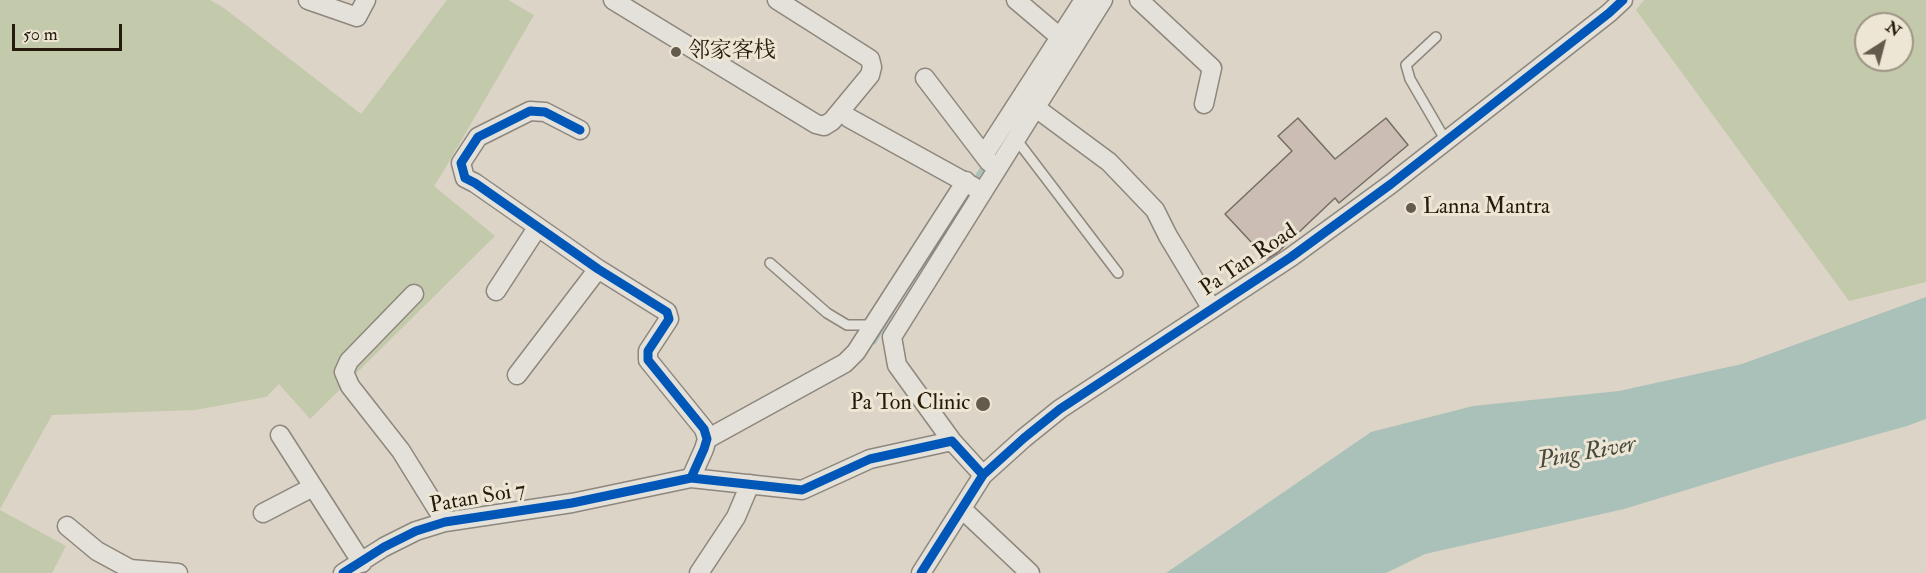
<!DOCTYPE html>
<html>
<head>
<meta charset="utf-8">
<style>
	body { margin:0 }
	#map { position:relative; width:1926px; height:573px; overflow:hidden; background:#dcd4c6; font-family:"IM FELL Double Pica",serif }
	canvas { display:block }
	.north { position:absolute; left:1854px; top:12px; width:60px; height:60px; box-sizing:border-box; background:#ede6d5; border:2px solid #9d9484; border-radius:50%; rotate:36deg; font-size:16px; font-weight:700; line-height:24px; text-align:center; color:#251a0b }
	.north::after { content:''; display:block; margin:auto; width:21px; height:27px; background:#655b4c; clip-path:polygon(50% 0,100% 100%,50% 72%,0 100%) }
	.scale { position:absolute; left:12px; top:24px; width:110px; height:27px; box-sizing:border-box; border:3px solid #251a0b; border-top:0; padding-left:8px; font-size:18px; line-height:21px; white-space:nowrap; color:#251a0b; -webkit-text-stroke:4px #ede6d5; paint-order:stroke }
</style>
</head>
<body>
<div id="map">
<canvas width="1926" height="573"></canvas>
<div class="north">N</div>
<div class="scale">50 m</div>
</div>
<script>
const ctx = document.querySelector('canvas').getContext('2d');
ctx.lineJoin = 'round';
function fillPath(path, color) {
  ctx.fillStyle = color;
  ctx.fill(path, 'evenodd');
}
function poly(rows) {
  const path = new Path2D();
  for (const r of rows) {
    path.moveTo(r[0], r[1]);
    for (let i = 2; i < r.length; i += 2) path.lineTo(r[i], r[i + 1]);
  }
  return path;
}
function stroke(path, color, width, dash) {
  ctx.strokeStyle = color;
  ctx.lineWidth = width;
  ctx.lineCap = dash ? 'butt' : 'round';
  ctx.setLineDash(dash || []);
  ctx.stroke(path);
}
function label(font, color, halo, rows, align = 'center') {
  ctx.font = font + ' "IM FELL Double Pica","Noto Serif SC",serif';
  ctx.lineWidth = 6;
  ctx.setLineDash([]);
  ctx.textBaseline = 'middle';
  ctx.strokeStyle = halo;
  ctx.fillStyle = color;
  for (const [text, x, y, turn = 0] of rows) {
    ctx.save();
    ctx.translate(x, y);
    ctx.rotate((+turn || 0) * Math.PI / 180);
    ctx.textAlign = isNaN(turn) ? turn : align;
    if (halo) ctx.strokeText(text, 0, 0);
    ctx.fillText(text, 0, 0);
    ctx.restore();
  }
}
const green = poly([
	[0,0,210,0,224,8,361,114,447,0,508,0,534,15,443,172,434,186,495,236,310,419,279,384,266,397,195,410,52,415,0,509],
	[1644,0,1926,0,1926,282,1849,301,1636,10],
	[1866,24,1902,24,1902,60,1866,60],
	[0,510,66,546,52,573,0,573]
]);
const water = poly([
	[1926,297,1926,419,1907,426,1771,464,1624,509,1425,554,1386,573,1166,573,1371,432,1473,406,1619,391,1742,364]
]);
const stream = poly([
	[973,183,985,164],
	[874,342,892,312]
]);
const building = poly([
	[1298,118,1335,159,1386,118,1408,145,1339,203,1335,198,1277,253,1267,259,1225,214,1292,151,1278,136,1298,118]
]);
const lane = poly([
	[1436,37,1406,65,1410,79,1446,141],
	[1016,139,1118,273],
	[770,263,827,313,847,325,872,325]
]);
const street = poly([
	[308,0,357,17,366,0],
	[613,0,816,124,824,126,832,121,870,75,872,67,870,59,777,0],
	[1016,0,1068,44],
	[1139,0,1212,68,1204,104],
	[925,78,989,162],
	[1024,93,1036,108,1109,162,1155,210,1168,236,1212,309],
	[849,118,974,187],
	[580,130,545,112,530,111,478,137,461,163,465,178,475,183,598,269,667,312,669,319,648,351,648,360,704,429,707,439,704,449,691,478],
	[984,155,1084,0],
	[496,291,537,228],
	[414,294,349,361,344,372,350,386,401,451,445,522],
	[517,375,598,269],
	[280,435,362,563],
	[707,439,845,363,856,352,966,181],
	[952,441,897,365,892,337,1103,0],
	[962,509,1030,573],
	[263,513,313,487],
	[67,526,97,551,130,569,178,573],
	[343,573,384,547,416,531,445,522,572,503,691,478,802,490,870,459,952,441,983,475],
	[699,573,736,517,750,484],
	[921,573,983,475,1024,438,1060,409,1291,257,1391,184,1609,13,1623,0]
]);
const cycleway = poly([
	[580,130,545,112,530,111,478,137,461,163,465,178,475,183,598,269,667,312,669,319,648,351,648,360,704,429,707,439,704,449,691,478],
	[343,573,384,547,416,531,445,522,572,503,691,478,802,490,870,459,952,441,983,475],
	[921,573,983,475,1024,438,1060,409,1291,257,1391,184,1609,13,1623,0]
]);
const markers = [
	[676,52,6,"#655b4c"],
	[1411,208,6,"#655b4c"],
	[983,404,8,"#655b4c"]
];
const poiNames = [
	["邻家客栈",688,52],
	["Lanna Mantra",1423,208],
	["Pa Ton Clinic",970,404,"right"]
];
const streetNames = [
	["Pa Tan Road",1249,261,-34],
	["Patan Soi 7",478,499,-10]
];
const waterNames = [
	["Ping River",1587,454,-10]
];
fillPath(green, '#c3c9ab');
fillPath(water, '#aac1b9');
stroke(stream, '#aac1b9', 4.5);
fillPath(building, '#ccbdb4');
stroke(building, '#736d64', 1.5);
stroke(lane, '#8d877d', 12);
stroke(street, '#8d877d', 21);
stroke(lane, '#e4e1da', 9);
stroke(street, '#e4e1da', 18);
stroke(cycleway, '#0057b8', 9);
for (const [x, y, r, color] of markers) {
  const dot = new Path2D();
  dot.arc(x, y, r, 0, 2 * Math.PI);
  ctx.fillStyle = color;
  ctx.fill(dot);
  stroke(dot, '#ede6d5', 2);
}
label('22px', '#251a0b', '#ede6d5', poiNames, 'left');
label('22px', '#251a0b', '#ede6d5', streetNames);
label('italic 24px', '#474a3e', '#ede6d5', waterNames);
</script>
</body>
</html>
